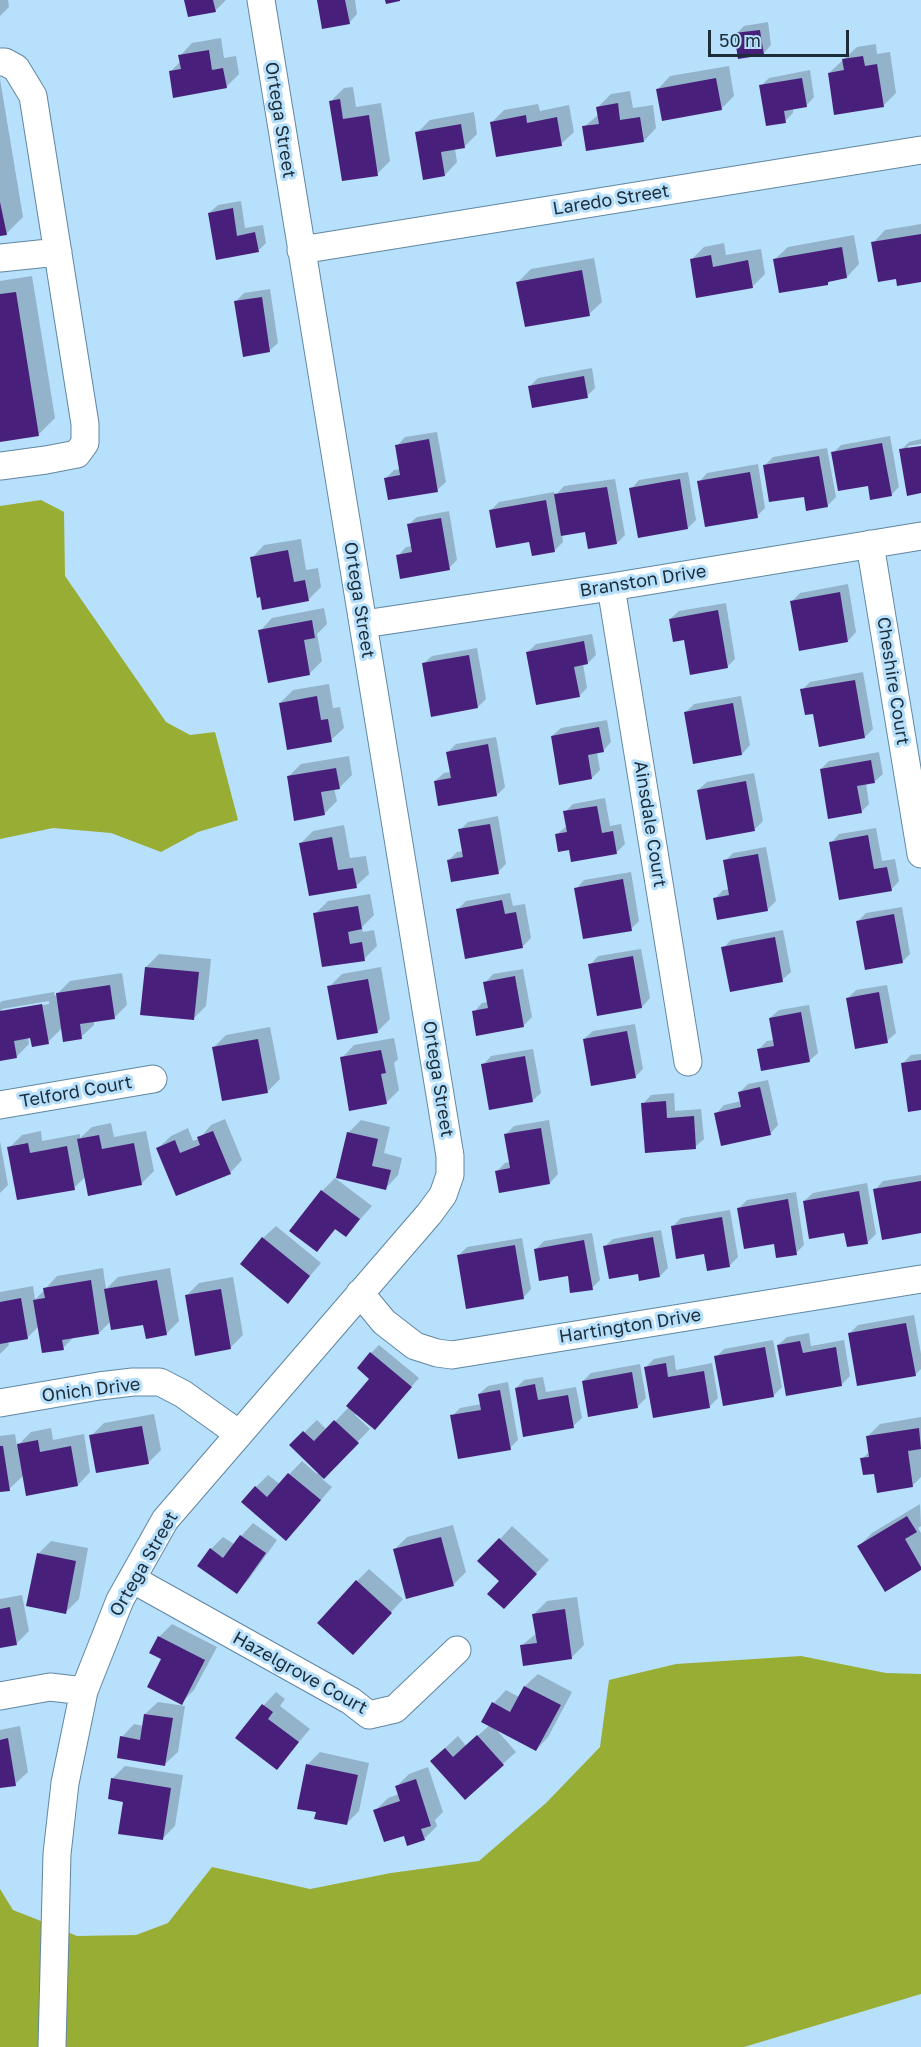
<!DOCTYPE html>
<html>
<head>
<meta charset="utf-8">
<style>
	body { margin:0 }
	#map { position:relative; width:921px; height:2047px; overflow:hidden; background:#b7e0fd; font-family:"Golos Text",sans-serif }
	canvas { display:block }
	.scale { position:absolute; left:708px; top:30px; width:141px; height:27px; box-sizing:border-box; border:3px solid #1d2d38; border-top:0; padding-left:8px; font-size:18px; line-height:21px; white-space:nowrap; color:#1d2d38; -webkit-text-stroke:4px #b7e0fd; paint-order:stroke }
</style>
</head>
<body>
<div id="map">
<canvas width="921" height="2047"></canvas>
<div class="scale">50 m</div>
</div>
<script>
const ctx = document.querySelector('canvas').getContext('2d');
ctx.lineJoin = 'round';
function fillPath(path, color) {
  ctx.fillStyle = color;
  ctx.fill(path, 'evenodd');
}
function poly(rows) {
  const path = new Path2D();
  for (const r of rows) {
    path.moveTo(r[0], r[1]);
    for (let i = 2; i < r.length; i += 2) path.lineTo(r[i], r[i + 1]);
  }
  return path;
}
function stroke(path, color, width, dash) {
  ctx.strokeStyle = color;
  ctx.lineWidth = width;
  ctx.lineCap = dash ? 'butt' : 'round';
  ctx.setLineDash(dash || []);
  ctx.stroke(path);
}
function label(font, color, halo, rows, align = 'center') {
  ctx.font = font + ' "Golos Text",sans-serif';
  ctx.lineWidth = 6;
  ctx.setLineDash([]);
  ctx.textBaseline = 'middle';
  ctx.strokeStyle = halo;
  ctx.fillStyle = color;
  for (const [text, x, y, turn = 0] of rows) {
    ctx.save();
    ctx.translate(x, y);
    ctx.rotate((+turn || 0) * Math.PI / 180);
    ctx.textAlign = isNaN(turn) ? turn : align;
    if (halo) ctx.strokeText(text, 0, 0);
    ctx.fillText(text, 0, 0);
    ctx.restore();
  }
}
const forest = poly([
	[41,500,64,512,65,576,166,722,190,735,215,732,238,820,198,832,161,852,111,833,53,828,0,839,0,506],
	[801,1656,886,1673,921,1674,921,1994,744,2047,61,2047,65,1931,77,1936,136,1935,168,1923,212,1867,310,1889,391,1873,479,1861,546,1803,600,1747,609,1680,676,1664],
	[0,1889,13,1910,46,1923,42,2047,0,2047]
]);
const shadow = poly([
	[0,0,8,0,9,7,0,16],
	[186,0,226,0,215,11],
	[319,0,355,0,357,14,349,23],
	[768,22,771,45,763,54,736,34,744,26],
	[221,38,224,58,236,56,239,74,226,87,171,71,181,61,180,56,192,43],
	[876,44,877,54,890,52,896,93,883,106,829,73,857,47],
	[729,66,734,96,721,109,658,89,670,76],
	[810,70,814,97,806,106,793,108,793,113,785,121,761,86,769,78],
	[0,79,23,217,6,234,0,235],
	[353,87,356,107,381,103,390,161,377,174,331,101,344,88],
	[630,91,633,108,653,105,656,128,644,141,584,127,599,114,598,107,611,94],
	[538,104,540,111,569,105,574,132,561,144,492,122,504,110],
	[474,112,477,134,464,147,455,149,457,162,445,175,417,133,430,120],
	[241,201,245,228,263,225,266,243,258,251,217,258,209,213,218,205],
	[921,224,921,280,897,277,873,243,885,230],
	[854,235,859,264,847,277,831,280,828,283,775,259,788,247],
	[724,243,726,255,761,249,765,274,753,286,691,260,704,247],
	[594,258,602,302,589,314,518,282,531,269],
	[32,276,55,418,38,435,0,440,0,281],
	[270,289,278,343,269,351,236,301,244,293],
	[592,368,595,388,587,396,530,386,538,378],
	[437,432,446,482,437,490,385,479,394,470,401,469,397,446,405,437],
	[890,436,899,487,891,495,869,484,833,453,841,445],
	[921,439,921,444,908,446,908,449,921,447,921,492,901,450,909,442],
	[827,448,836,497,827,506,805,495,764,466,773,457],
	[758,464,765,508,757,516,699,482,707,473],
	[688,472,696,520,688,528,631,489,639,480],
	[615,479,625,535,617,543,586,530,562,535,563,542,555,550,530,540,491,510,499,502,554,492,555,496,564,486],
	[449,511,457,560,449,568,398,556,406,547,412,546,408,525,417,517],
	[301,539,306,570,318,568,321,587,308,600,252,558,264,545],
	[848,584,856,632,848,641,792,601,800,593],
	[726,603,735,659,727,667,670,619,679,611],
	[324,608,327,624,317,634,322,661,310,673,260,631,272,618],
	[592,634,596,655,588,663,583,664,587,688,579,696,528,652,536,644],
	[477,648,486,699,478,707,423,664,432,656],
	[863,672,873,729,865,737,814,712,802,690,810,682],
	[329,684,333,708,340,707,344,728,331,740,280,703,293,690],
	[741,696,750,745,742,754,685,713,694,704],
	[607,720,611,742,603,751,597,752,600,770,592,778,552,736,561,728],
	[496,737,505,787,497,795,435,781,444,773,451,772,448,752,456,744],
	[879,752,883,774,874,782,866,783,869,804,861,812,821,769,829,761],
	[349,756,352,775,339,788,334,788,337,801,324,814,288,777,301,764],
	[754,773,763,821,754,830,698,790,707,782],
	[605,798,610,826,621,824,625,844,617,852,570,849,556,835,567,826,565,812,573,804],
	[498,816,506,864,498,872,449,860,457,852,464,851,460,830,468,822],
	[344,825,350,858,366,856,369,874,356,886,301,843,313,831],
	[876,828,882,861,895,859,899,881,891,890,831,843,839,834],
	[766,847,776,901,768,909,715,899,723,890,730,889,725,861,733,853],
	[631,872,639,921,631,929,576,889,584,880],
	[510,893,513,906,525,904,531,938,522,947,458,909,466,901],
	[370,894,374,915,362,927,363,932,374,930,377,946,364,959,315,914,328,901],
	[902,907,910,954,902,962,858,921,866,913],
	[783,930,791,972,782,980,723,948,731,940],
	[641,949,650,998,642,1007,590,965,598,956],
	[159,954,211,959,206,1006,194,1018,146,967],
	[381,967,390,1019,377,1032,329,987,342,974],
	[523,969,532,1017,523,1026,474,1012,482,1003,488,1002,485,983,493,974],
	[122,973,127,1005,114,1018,94,1020,94,1025,81,1037,62,1028,48,1042,32,1037,28,1037,29,1044,16,1057,0,1060,0,1003,2,1001,54,992,55,996,70,981],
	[49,1001,49,1004,2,1012,2,1009],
	[887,985,896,1033,887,1041,848,998,856,990],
	[809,1005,818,1053,809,1061,759,1049,767,1041,774,1040,770,1018,779,1010],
	[635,1024,643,1069,635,1077,584,1039,593,1031],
	[270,1027,280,1079,267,1092,214,1047,226,1035],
	[394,1038,398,1059,394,1063,399,1090,386,1103,342,1058,354,1045],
	[533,1049,541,1093,532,1101,483,1065,491,1056],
	[921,1054,921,1109,903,1063,911,1055],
	[768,1080,778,1125,770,1134,716,1114,724,1105,742,1101,740,1092,748,1084],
	[674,1093,675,1111,701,1109,704,1139,695,1147,643,1104,651,1095],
	[225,1119,242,1160,230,1173,158,1148,171,1136,188,1128,193,1141,199,1139,211,1125],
	[361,1120,390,1127,384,1153,402,1158,398,1175,386,1188,348,1133],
	[549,1120,558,1174,550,1183,496,1172,505,1163,510,1162,505,1135,514,1126],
	[111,1123,114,1137,146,1131,154,1171,141,1184,86,1176,74,1188,9,1148,22,1135,41,1131,42,1141,80,1134,80,1138,92,1127],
	[0,1141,8,1185,0,1193],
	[921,1175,921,1231,875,1190,883,1181],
	[335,1178,372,1206,346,1235,337,1228,317,1250,291,1231,322,1191],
	[867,1183,876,1234,868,1242,848,1246,846,1231,804,1201,813,1193],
	[796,1192,804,1245,796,1253,775,1242,739,1208,747,1200],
	[730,1210,738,1257,730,1265,672,1227,681,1218],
	[276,1226,321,1263,288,1302,263,1238],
	[661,1230,668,1268,660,1276,604,1247,613,1239],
	[592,1233,600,1280,592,1288,569,1275,536,1249,544,1241],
	[522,1238,531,1289,523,1298,459,1255,467,1247],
	[103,1268,106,1289,118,1277,170,1268,179,1321,166,1334,145,1323,111,1321,99,1333,74,1337,63,1348,39,1326,27,1338,8,1341,9,1345,0,1354,0,1292,33,1286,35,1300,57,1276],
	[233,1277,243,1335,230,1348,186,1296,199,1283],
	[914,1315,921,1354,921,1369,915,1375,850,1333,858,1325],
	[809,1333,811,1346,844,1340,850,1376,842,1384,778,1345,787,1337],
	[773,1340,782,1387,773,1396,716,1357,724,1349],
	[379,1345,419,1378,383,1420,357,1413,355,1415,370,1429,322,1479,332,1487,299,1526,256,1487,268,1475,280,1484,302,1461,317,1474,319,1472,291,1445,317,1420,327,1430,349,1407,371,1379,371,1353],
	[674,1355,676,1370,712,1363,718,1398,709,1407,646,1367,654,1359],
	[640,1364,646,1398,637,1407,583,1381,591,1373],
	[543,1377,546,1392,576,1387,582,1418,573,1426,516,1388,524,1380],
	[508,1382,518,1440,510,1448,452,1416,460,1408,481,1404,479,1394,488,1386],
	[154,1414,161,1450,148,1463,91,1436,104,1423],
	[921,1417,921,1477,912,1486,875,1472,862,1459,870,1451,868,1436,880,1424],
	[51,1428,53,1440,84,1434,90,1472,78,1485,24,1475,9,1489,0,1491,0,1436,15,1434,17,1446,31,1432],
	[920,1504,921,1526,918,1528,921,1533,921,1569,859,1546,872,1533],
	[253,1523,277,1540,249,1579,237,1592,211,1549,223,1537,234,1544],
	[453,1525,466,1572,453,1585,395,1549,407,1537],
	[512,1526,549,1560,516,1594,501,1581,500,1539],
	[51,1541,88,1548,79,1599,66,1612,38,1554],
	[369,1569,403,1599,365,1641,357,1581],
	[22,1595,29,1631,16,1644,0,1647,0,1599],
	[577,1597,584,1645,571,1658,521,1646,537,1633,534,1614,547,1601],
	[172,1624,217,1647,194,1690,181,1703,163,1658,151,1652,160,1636],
	[538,1674,572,1692,548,1737,536,1750,495,1728,516,1752,465,1798,444,1749,458,1736,466,1746,490,1725,494,1703,506,1690,519,1697,525,1686],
	[276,1692,285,1699,280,1706,310,1729,277,1768,237,1738,264,1705],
	[158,1702,185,1706,178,1752,165,1764,122,1737,134,1724,144,1726,145,1714],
	[20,1726,28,1772,15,1784,0,1787,0,1730],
	[320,1752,369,1763,359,1811,346,1824,307,1765],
	[125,1766,183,1775,175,1826,162,1839,124,1800,112,1779],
	[428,1767,443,1812,435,1820,437,1826,424,1839,405,1834,375,1811,388,1798,399,1794,396,1787,409,1774]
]);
const building = poly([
	[184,0,213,0,216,12,188,17],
	[317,0,345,0,350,24,322,29],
	[385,0,400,0,400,1,386,4],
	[760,30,764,55,738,59,734,33],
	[209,50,212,70,223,68,227,88,173,98,169,71,181,69,178,55],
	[863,56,865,66,877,64,884,107,834,115,828,73,844,70,842,59],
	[716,78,722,110,662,121,656,89],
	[802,78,807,107,784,111,786,123,766,126,759,85],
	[340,99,343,119,369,115,378,176,342,181,329,101],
	[618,103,620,120,640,117,644,142,586,151,582,126,599,124,596,107],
	[526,115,527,123,557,117,562,146,496,157,490,122],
	[461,124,465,148,441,152,445,176,423,180,415,132],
	[0,202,7,235,0,236],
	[233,208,237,236,255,232,259,252,216,260,208,213],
	[921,234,921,282,897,286,896,279,878,282,871,242],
	[842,247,847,278,828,282,828,285,779,293,773,259],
	[711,255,713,267,748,260,753,288,696,298,690,259],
	[582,270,590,316,525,327,516,282],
	[16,292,39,436,0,442,0,294],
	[262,297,270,352,243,357,234,301],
	[584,376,588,398,532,408,528,386],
	[429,439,438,492,388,500,384,478,400,475,395,445],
	[882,443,892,496,870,500,868,486,838,491,831,452],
	[921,446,921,493,907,496,899,449],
	[819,456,828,507,806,511,804,497,769,502,763,465],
	[750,472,758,518,705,527,697,481],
	[680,479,688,529,638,538,629,488],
	[607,487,617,544,588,549,585,532,561,536,554,494],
	[546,500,555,552,532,556,529,542,496,548,489,510],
	[441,518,450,570,400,579,396,555,412,552,407,524],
	[288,550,294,582,305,580,309,601,262,610,260,597,257,598,250,557],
	[840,592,848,642,799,651,790,601],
	[718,610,728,668,690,675,684,640,673,642,669,619],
	[312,620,315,638,304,640,310,675,268,683,258,630],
	[584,641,588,664,574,667,580,697,536,705,526,652],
	[469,655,478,708,431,717,422,663],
	[855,680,865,738,819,747,813,714,805,715,800,689],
	[317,696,321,720,328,719,332,742,287,750,279,703],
	[733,703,742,755,693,764,684,712],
	[599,727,604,752,588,755,592,779,559,785,551,736],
	[488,744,497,796,438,806,434,781,451,778,446,752],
	[871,760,875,783,857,786,862,813,828,819,820,769],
	[336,768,340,789,321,792,325,815,294,821,287,776],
	[746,781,755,831,706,840,697,790],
	[597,806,602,833,613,831,617,854,571,862,569,850,558,852,555,834,567,832,563,811],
	[490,824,499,874,451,882,447,860,463,857,458,829],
	[868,835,874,869,887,867,892,891,839,900,829,842],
	[332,837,338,870,353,868,357,888,309,896,299,843],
	[758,854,768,911,717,920,713,898,729,895,723,860],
	[623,879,632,931,583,939,574,888],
	[502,900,505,914,516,912,523,948,465,959,456,909],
	[358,906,362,929,348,932,350,944,362,942,365,961,322,967,313,913],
	[894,914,903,963,865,970,856,921],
	[775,937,783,982,730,992,721,947],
	[633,956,642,1008,597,1016,588,964],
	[145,967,199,972,194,1020,140,1015],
	[515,976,524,1027,476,1036,472,1011,488,1008,483,982],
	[368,979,378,1033,337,1040,327,986],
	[110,985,115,1019,80,1024,82,1039,63,1042,56,993],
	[879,992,888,1043,855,1049,846,998],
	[42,1004,49,1044,32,1047,30,1038,14,1041,17,1058,0,1061,0,1011],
	[801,1012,810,1062,761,1071,757,1049,774,1046,769,1018],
	[627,1031,636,1078,591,1086,583,1039],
	[258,1039,268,1093,222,1101,212,1047],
	[381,1050,386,1073,381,1074,387,1104,349,1111,340,1057],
	[525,1056,533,1102,489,1110,481,1064],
	[921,1060,921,1110,908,1112,901,1063],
	[760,1087,771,1135,721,1146,714,1113,741,1107,738,1092],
	[666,1101,667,1118,694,1116,696,1149,645,1153,641,1103],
	[541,1128,550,1184,499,1193,495,1171,510,1168,504,1134],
	[213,1131,231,1174,176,1196,156,1148,175,1140,180,1153,200,1145,197,1137],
	[347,1132,378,1139,372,1166,391,1170,386,1190,336,1178],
	[99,1135,102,1149,134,1143,142,1185,88,1196,77,1139],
	[28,1143,30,1153,67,1146,75,1190,17,1200,7,1147],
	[921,1181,921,1233,882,1240,873,1189],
	[321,1190,360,1219,346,1237,335,1229,317,1252,289,1231],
	[859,1191,868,1244,847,1247,844,1233,809,1239,803,1201],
	[788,1199,797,1255,776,1258,774,1244,744,1249,737,1208],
	[722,1217,730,1267,707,1271,704,1254,676,1259,671,1226],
	[262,1237,310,1276,288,1304,240,1264],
	[653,1237,660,1277,639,1281,638,1274,609,1279,603,1246],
	[584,1240,593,1290,570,1293,568,1276,539,1281,534,1249],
	[515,1245,524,1299,466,1309,457,1255],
	[91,1280,99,1334,62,1340,64,1350,42,1353,33,1300,45,1298,43,1288],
	[157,1280,167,1335,146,1339,143,1325,111,1330,104,1289],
	[221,1289,231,1349,195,1356,185,1295],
	[21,1298,28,1339,0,1344,0,1302],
	[906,1323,916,1376,857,1386,848,1333],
	[800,1341,803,1353,836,1347,842,1386,786,1396,777,1345],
	[765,1347,774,1397,723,1406,714,1356],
	[370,1352,412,1387,375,1430,346,1406,369,1379,357,1368],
	[666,1363,668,1377,704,1371,710,1408,653,1418,644,1367],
	[632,1372,638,1408,588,1417,582,1381],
	[535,1384,538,1400,568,1395,574,1428,523,1437,515,1388],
	[500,1390,511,1450,458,1459,450,1415,481,1410,478,1394],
	[334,1420,359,1443,324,1479,289,1445,303,1431,314,1441],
	[142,1426,149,1464,96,1473,89,1435],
	[919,1428,921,1449,908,1451,913,1487,877,1493,874,1474,863,1475,860,1458,869,1457,866,1436],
	[38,1440,40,1452,71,1446,78,1486,26,1496,17,1444],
	[0,1446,3,1446,10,1491,0,1492],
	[288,1473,321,1500,286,1541,241,1502,255,1486,267,1497],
	[907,1516,917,1532,905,1539,921,1567,921,1570,885,1592,857,1546],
	[240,1535,266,1553,237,1594,197,1566,210,1548,223,1558],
	[441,1537,454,1586,406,1599,393,1549],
	[499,1538,537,1574,504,1609,487,1594,499,1581,477,1561],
	[37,1553,76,1561,66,1614,26,1606],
	[356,1580,392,1613,353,1655,317,1623],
	[10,1607,17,1645,0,1648,0,1609],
	[565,1609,572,1659,523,1666,520,1645,537,1643,532,1614],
	[158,1636,205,1660,182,1705,147,1687,161,1659,149,1653],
	[524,1686,561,1705,536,1751,481,1722,492,1702,510,1712],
	[262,1704,273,1712,268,1719,299,1742,277,1770,235,1738],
	[144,1714,173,1718,165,1766,117,1758,120,1736,140,1740],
	[477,1735,504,1765,465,1800,430,1761,445,1748,453,1757],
	[8,1738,16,1786,0,1788,0,1740],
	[306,1764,358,1775,347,1825,314,1819,316,1812,297,1809],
	[111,1778,171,1788,163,1840,118,1834,123,1802,108,1799],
	[416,1779,431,1826,421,1829,425,1840,407,1846,404,1836,384,1842,373,1810,400,1801,395,1786]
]);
const minor = poly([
	[0,62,5,62,16,68,33,96,85,424,85,443,77,454,46,460,0,466],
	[301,250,921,150],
	[0,258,58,252],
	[870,544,921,854],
	[611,587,688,1062],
	[364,624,611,587,921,536],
	[0,1105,153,1079],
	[360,1293,384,1322,415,1346,437,1353,452,1355,921,1279],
	[0,1403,99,1386,133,1382,160,1382,183,1394,239,1434],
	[132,1579,351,1701,369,1715,395,1709,457,1650],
	[0,1696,50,1687,84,1691],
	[52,2047,57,1854,65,1783,84,1691,120,1600,165,1520,429,1214,443,1195,450,1175,450,1156,261,0]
]);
const streetNames = [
	["Ortega Street",280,120,81],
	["Laredo Street",611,200,-9],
	["Branston Drive",643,581,-9],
	["Ortega Street",359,600,81],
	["Cheshire Court",893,681,81],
	["Ainsdale Court",650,824,81],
	["Ortega Street",438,1079,81],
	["Telford Court",76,1092,-10],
	["Hartington Drive",630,1326,-9],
	["Onich Drive",91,1390,-7],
	["Ortega Street",144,1564,-60],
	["Hazelgrove Court",300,1673,29]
];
fillPath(forest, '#98ad34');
fillPath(shadow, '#0003');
fillPath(building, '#48207b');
stroke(minor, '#6086a0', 29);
stroke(minor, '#fff', 27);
label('18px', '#1d2d38', '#b7e0fd', streetNames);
</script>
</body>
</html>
